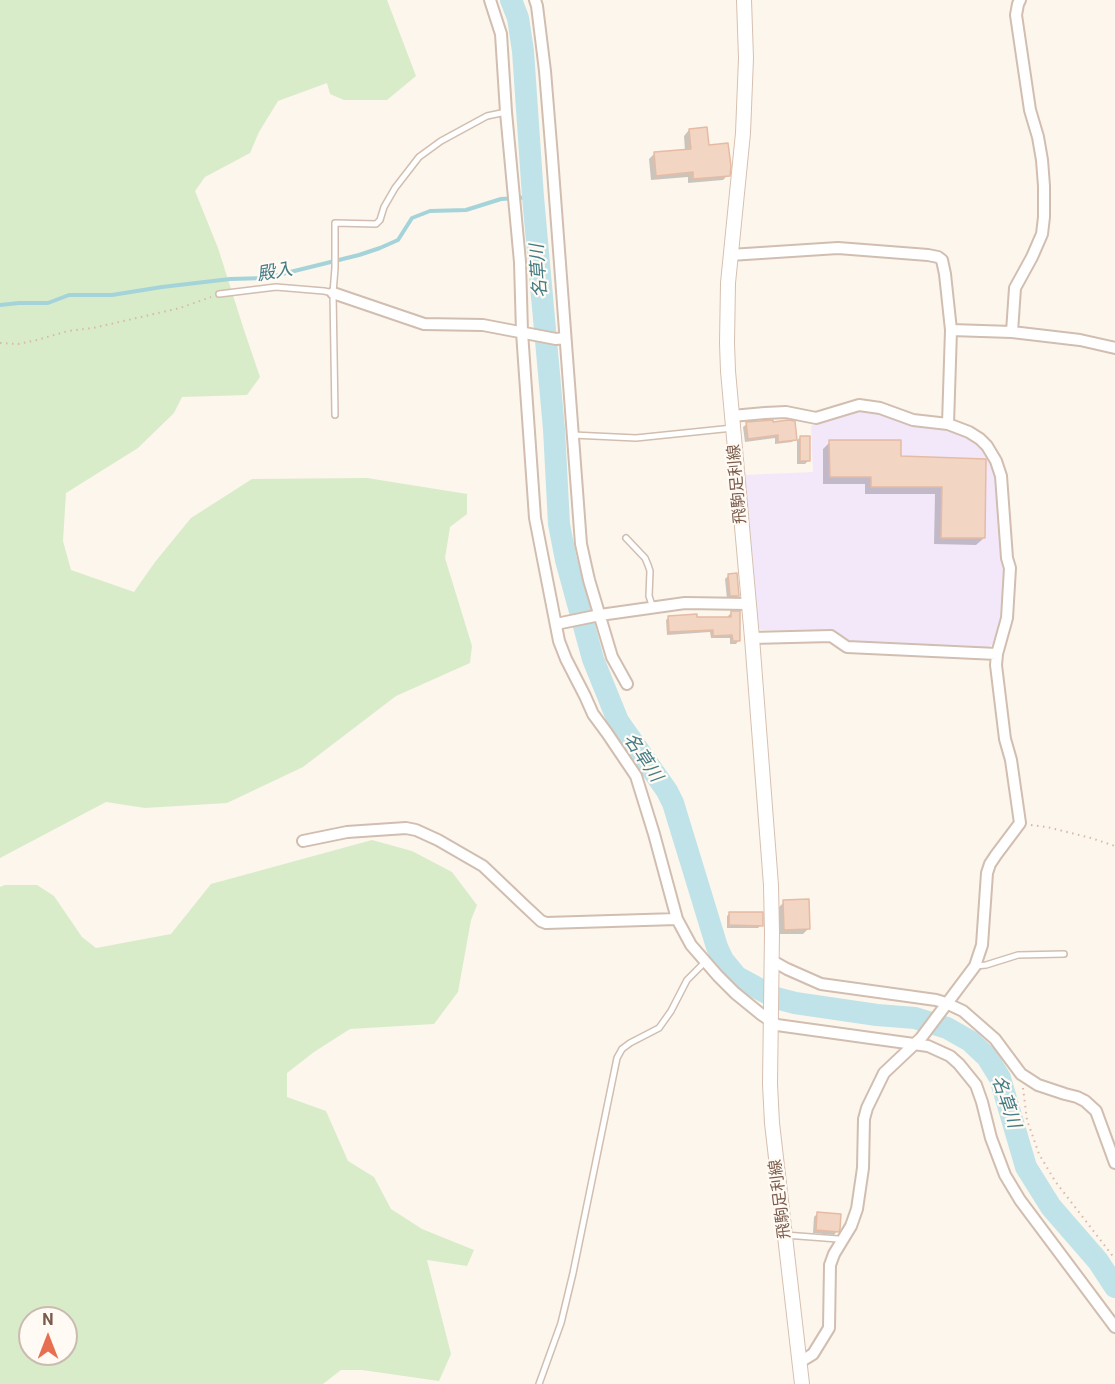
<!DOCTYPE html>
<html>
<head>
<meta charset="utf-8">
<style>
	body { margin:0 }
	#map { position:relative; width:1115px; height:1384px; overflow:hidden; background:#fdf6ec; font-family:Roboto,sans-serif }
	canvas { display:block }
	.north { position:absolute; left:18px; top:1306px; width:60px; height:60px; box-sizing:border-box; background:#fffaf3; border:2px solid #cabbb1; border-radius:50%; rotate:0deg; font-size:16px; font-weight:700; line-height:24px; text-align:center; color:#7a5c4d }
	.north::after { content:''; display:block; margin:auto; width:21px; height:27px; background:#e76f51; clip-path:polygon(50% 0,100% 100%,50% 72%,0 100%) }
</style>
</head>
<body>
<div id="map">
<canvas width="1115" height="1384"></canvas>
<div class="north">N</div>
</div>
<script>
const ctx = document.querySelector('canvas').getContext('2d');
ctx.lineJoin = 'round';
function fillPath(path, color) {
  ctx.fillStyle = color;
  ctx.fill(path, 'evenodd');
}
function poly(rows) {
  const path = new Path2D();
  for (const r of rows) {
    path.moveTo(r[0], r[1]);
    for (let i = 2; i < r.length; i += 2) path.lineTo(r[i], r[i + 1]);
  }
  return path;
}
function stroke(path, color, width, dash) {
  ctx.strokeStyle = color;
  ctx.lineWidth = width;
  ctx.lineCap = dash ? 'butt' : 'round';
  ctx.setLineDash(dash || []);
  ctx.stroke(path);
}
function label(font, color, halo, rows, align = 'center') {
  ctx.font = font + ' Roboto,"Noto Sans JP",sans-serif';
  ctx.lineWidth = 4.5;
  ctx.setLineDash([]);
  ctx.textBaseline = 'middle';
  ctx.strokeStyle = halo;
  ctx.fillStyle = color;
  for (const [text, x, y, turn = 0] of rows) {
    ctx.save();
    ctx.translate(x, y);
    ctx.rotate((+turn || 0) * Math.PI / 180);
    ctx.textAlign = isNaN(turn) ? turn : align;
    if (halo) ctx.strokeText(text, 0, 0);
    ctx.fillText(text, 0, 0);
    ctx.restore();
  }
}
const education = poly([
	[859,410,879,413,900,421,951,429,967,436,977,442,984,449,992,461,997,476,1004,575,1000,618,997,641,987,648,849,642,832,631,762,630,756,627,743,475,813,472,811,426]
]);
const green = poly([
	[0,0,387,0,416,76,387,100,344,100,330,94,327,83,278,101,259,132,250,153,205,177,195,191,218,248,244,330,260,377,247,395,182,397,174,413,138,448,66,493,63,541,71,570,134,592,155,562,191,518,252,479,367,478,467,494,467,514,450,527,445,558,472,646,470,663,396,696,303,767,227,803,145,808,106,802,0,858],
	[372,840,412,851,452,872,477,905,471,920,458,992,434,1024,350,1029,314,1052,287,1073,287,1097,326,1111,348,1161,374,1177,391,1209,422,1229,474,1250,467,1266,427,1260,451,1354,439,1381,362,1370,341,1370,323,1384,0,1384,0,887,5,885,37,885,54,896,82,937,96,948,171,934,211,884],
	[30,1318,66,1318,66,1354,30,1354]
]);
const shadow = poly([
	[689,130,707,147,728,175,723,180,688,183,688,177,651,180,649,159,654,154,685,151,684,136],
	[747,424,795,439,792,442,775,444,775,438,745,442,743,427],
	[801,437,809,460,805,464,797,464,797,440],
	[830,442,899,458,936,458,984,538,976,545,934,544,935,494,865,494,865,484,823,484,823,449],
	[729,575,738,596,734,599,727,599,725,579],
	[731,613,739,640,736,644,730,644,730,638,711,638,710,632,667,635,666,620,669,617,728,618,728,616],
	[784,902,809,928,803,934,779,934,779,907],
	[730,913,761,925,758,928,727,928,727,916],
	[818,1213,837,1231,834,1235,813,1233,814,1217]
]);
const stream = poly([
	[0,305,19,303,48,303,69,295,112,295,162,287,230,279,266,278,359,255,380,248,398,240,412,218,430,211,466,210,501,199,533,197]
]);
const river = poly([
	[511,0,518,18,523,51,533,197,554,429,559,524,566,560,593,659,618,721,667,791,673,803,717,947,723,960,737,977,776,998,795,1003,877,1015,915,1018,947,1028,970,1041,987,1057,1000,1078,1026,1167,1051,1207,1098,1261,1115,1287]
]);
const building = poly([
	[707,127,709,145,728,143,731,166,730,176,693,179,693,172,656,176,654,152,691,149,689,129,707,127],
	[773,420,773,422,788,420,795,421,797,440,778,442,778,435,748,439,746,422,773,420],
	[800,436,810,436,810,461,800,461,800,436],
	[829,440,901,440,901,456,986,459,985,538,941,538,942,487,871,487,871,477,830,477,829,440],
	[737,573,739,596,730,596,728,574,737,573],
	[731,611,740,611,740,641,733,641,732,635,713,636,713,630,669,632,668,616,697,614,697,617,731,617,731,611],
	[809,899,810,929,784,930,783,900,809,899],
	[729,912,763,912,763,926,729,925,729,912],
	[817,1212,841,1214,840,1229,839,1232,816,1230,817,1212]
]);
const path = poly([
	[0,343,18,344,37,340,68,331,93,328,180,308,211,297],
	[1031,825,1047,827,1091,838,1115,846],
	[1023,1088,1027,1120,1039,1154,1055,1181,1115,1259]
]);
const lane = poly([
	[219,294,276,287,324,291,333,293],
	[335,415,333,293,335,268,335,223,376,224,380,220,384,207,395,188,419,157,441,141,487,116,506,112],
	[573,435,636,438,733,428],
	[626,538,645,558,648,565,650,571,649,596,653,608],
	[975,966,986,965,1018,955,1064,954],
	[785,1235,838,1239,842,1241],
	[539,1384,561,1323,573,1273,617,1058,622,1049,630,1043,659,1028,671,1011,687,980,705,962]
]);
const street = poly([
	[490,0,501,34,506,112,520,262,522,332,535,518,559,641,566,659,585,696,593,714,607,733,636,776,654,834,677,919,691,945,718,976,735,993,762,1015,777,1025,928,1046,950,1056,959,1064,976,1085,982,1102,991,1138,1005,1175,1020,1200,1115,1327],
	[535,0,537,6,545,71,552,157,581,544,589,580,612,657,627,684],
	[730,255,838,248,928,255,938,257,942,260,945,274,951,330,948,424],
	[333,293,424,324,483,325,556,339,565,338],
	[951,330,1012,332,1080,340,1115,348],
	[1012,332,1015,288,1032,257,1042,234,1044,217,1044,186,1042,160,1038,137,1030,110,1016,15,1018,4,1020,0],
	[732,416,765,413,786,412,816,418,859,405,880,408,913,420,948,424,969,432,980,439,987,446,996,461,1001,476,1007,558,1010,568,1007,618,997,654,996,665,1005,739,1011,760,1020,823,996,855,990,864,987,873,982,945,975,966,921,1038,884,1073,867,1108,864,1119,863,1168,857,1209,851,1226,834,1254,830,1265,829,1328,813,1354,800,1362],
	[556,626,561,623,600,615,685,603,749,604],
	[752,638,831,636,847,647,997,654],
	[303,841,347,832,406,828,416,830,438,840,483,866,526,907,541,921,546,923,677,919],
	[771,960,787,969,821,984,936,1000,946,1003,963,1011,995,1039,1021,1074,1038,1085,1065,1094,1077,1097,1085,1101,1096,1111,1115,1163]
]);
const secondary = poly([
	[744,0,746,58,743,133,728,283,727,343,728,371,752,638,771,885,772,933,770,1084,772,1123,802,1384]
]);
const streetNames = [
	["飛駒足利線",738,484,-95],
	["飛駒足利線",781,1199,-97]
];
const waterNames = [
	["名草川",540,271,-94],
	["殿入",275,273,-10],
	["名草川",642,758,56],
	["名草川",1005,1102,71]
];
fillPath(education, '#f3e8fa');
fillPath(green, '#d8ecc9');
fillPath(shadow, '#0003');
stroke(stream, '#a5d3da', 4);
stroke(river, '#bfe3e8', 22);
fillPath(building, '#f3d5c3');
stroke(building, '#e6bba3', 1.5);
stroke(lane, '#d1beb0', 8);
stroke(street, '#d1beb0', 14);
stroke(secondary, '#d6c0b0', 16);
stroke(path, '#d9b8a5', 2, [1.5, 4.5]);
stroke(lane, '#fff', 5);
stroke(street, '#fff', 10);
stroke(secondary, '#fff', 14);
label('16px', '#7a5c4d', '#fffaf3', streetNames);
label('italic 18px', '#437c86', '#fffaf3', waterNames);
</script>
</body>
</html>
